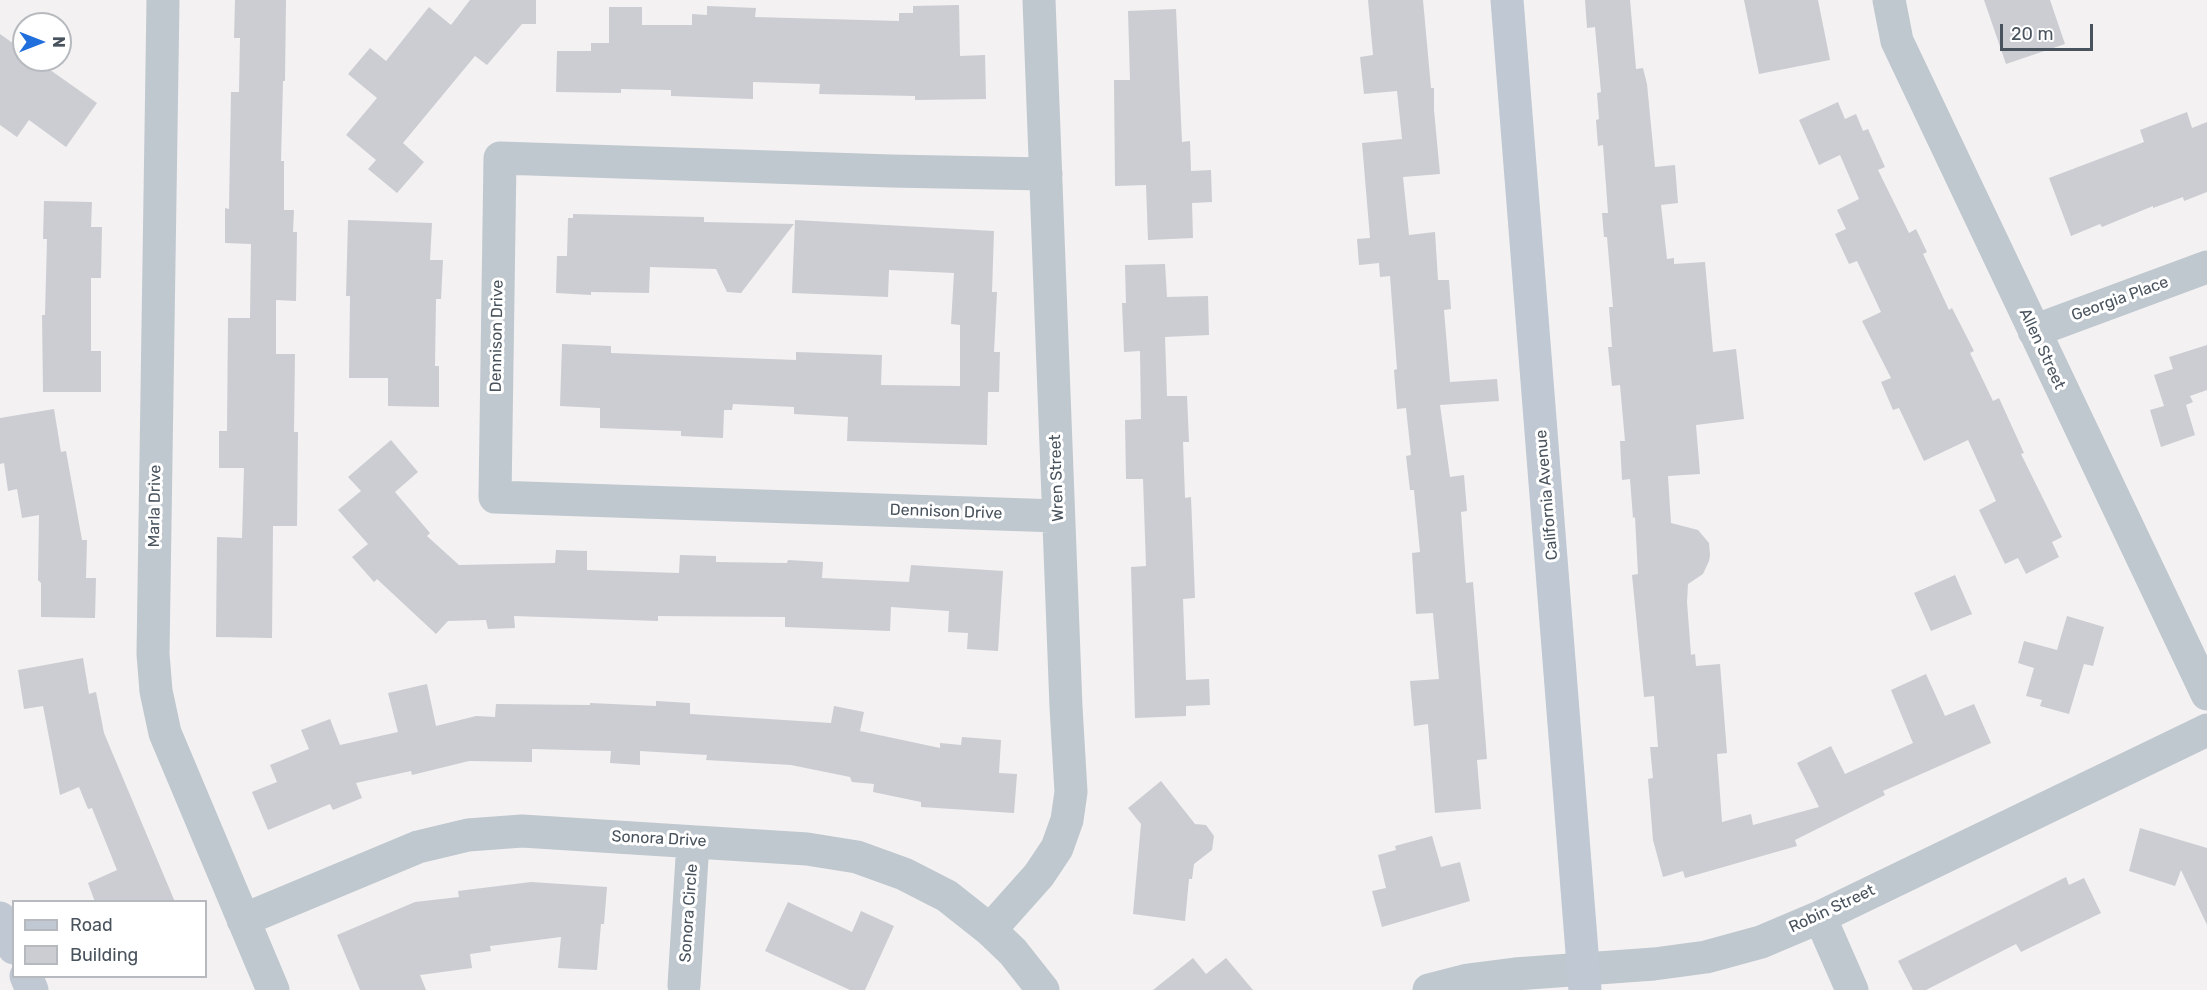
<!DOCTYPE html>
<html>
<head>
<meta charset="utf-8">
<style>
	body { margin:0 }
	#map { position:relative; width:2207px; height:990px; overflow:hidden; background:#f3f1f1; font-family:Rubik,sans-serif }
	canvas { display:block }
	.legend { position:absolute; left:12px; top:900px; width:195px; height:78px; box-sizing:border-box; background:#fff; border:2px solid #b6babe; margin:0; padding:8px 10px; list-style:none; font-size:18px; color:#49535d }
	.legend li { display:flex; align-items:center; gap:12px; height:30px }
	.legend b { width:30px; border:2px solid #b6babe }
	.north { position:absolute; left:12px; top:12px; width:60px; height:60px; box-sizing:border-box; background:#fff; border:2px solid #b6babe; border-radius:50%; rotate:90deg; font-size:16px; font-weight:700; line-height:24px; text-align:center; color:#49535d }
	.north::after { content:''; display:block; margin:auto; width:21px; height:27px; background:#206fdd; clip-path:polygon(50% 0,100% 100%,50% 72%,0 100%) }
	.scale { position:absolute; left:2000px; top:24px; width:93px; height:27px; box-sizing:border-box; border:3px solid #49535d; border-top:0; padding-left:8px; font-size:18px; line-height:21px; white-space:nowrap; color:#49535d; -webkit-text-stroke:4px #fff; paint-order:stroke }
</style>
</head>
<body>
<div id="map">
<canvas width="2207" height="990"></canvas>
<ul class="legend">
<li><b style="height:8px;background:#bfc8d3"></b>Road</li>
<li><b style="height:16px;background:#cbcdd3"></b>Building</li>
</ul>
<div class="north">N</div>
<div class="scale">20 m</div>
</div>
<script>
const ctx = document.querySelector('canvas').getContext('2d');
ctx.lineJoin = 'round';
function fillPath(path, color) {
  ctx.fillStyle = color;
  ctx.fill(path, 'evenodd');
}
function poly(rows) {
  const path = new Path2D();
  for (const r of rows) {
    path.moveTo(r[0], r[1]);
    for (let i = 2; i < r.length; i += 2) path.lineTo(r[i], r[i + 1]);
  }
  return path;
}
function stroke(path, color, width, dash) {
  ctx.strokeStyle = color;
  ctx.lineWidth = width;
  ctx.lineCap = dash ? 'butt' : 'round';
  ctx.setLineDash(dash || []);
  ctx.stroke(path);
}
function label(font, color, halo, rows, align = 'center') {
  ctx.font = font + ' Rubik,sans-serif';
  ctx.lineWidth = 6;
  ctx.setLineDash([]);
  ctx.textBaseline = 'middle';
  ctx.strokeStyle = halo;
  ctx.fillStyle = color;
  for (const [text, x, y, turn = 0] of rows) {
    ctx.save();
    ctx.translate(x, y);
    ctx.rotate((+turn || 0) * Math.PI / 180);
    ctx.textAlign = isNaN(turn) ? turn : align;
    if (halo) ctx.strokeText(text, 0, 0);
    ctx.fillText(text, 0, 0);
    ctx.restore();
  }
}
const building = poly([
	[235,0,286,0,285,81,283,81,281,161,284,161,284,210,294,210,293,232,297,232,296,301,276,300,276,354,295,354,294,432,298,432,297,526,273,526,272,638,216,637,217,537,242,538,244,468,219,468,219,431,227,431,228,318,250,318,251,244,225,243,225,208,229,209,231,92,239,92,240,38,234,38],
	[470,0,536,0,536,24,522,24,487,65,475,56,403,143,424,162,397,193,368,169,376,160,346,135,377,98,348,74,370,48,386,61,429,7,451,25],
	[1368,0,1423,0,1431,88,1434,88,1434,110,1440,174,1403,177,1409,235,1435,232,1438,280,1449,280,1451,309,1444,310,1450,382,1497,379,1499,401,1440,405,1450,477,1464,475,1467,511,1461,512,1466,583,1473,582,1487,759,1477,760,1481,809,1435,813,1428,724,1414,726,1410,681,1439,679,1433,613,1416,614,1412,553,1420,552,1414,490,1410,490,1406,456,1411,455,1406,408,1397,409,1394,370,1397,369,1390,276,1380,277,1379,263,1359,265,1357,239,1370,238,1362,143,1402,139,1397,91,1364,94,1360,57,1373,55],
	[1585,0,1630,0,1636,69,1643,68,1647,84,1655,167,1675,165,1678,203,1661,205,1667,259,1674,258,1674,264,1705,262,1713,352,1736,349,1744,419,1696,425,1700,474,1668,476,1671,523,1698,530,1709,543,1710,555,1709,561,1703,574,1688,584,1687,602,1691,655,1695,654,1696,666,1720,664,1727,753,1717,754,1722,822,1751,814,1753,825,1819,807,1797,763,1831,746,1845,774,1913,743,1891,690,1926,674,1945,716,1974,704,1991,743,1883,791,1885,795,1795,840,1797,846,1685,878,1683,871,1663,877,1653,840,1648,779,1653,778,1650,747,1658,747,1654,696,1644,697,1632,575,1638,574,1635,517,1633,518,1630,479,1622,480,1620,441,1625,441,1620,385,1612,386,1608,347,1612,347,1609,307,1613,307,1607,237,1604,237,1602,213,1608,213,1603,145,1598,146,1596,120,1599,119,1597,93,1601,92,1595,27,1587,28],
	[1744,0,1818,0,1830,60,1759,74],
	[1984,0,2050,0,2065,44,2006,64],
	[959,5,960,56,985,55,986,99,915,100,915,96,819,94,820,84,753,82,753,99,671,96,671,90,621,89,621,93,556,92,557,51,591,51,591,43,609,43,609,7,642,7,642,25,692,25,692,14,707,15,707,6,756,8,755,17,899,21,899,13,913,13,913,6],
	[1176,9,1182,142,1190,141,1191,171,1211,170,1212,202,1192,203,1193,238,1148,240,1146,185,1115,186,1114,80,1130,80,1128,11],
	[0,34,24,51,24,60,36,60,97,103,66,147,29,120,17,137,0,125],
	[1838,102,1845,119,1856,114,1863,131,1868,129,1885,167,1878,170,1909,233,1916,229,1927,252,1923,254,1949,310,1952,308,1974,351,1970,353,1993,401,1999,398,2024,453,2021,454,2062,537,2052,542,2059,557,2026,574,2018,558,2005,564,1979,510,1996,501,1968,440,1924,461,1899,408,1893,410,1881,382,1891,378,1862,321,1881,312,1857,261,1849,264,1835,234,1846,229,1837,210,1859,199,1840,155,1819,165,1799,120],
	[2187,112,2192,128,2207,122,2207,192,2184,201,2183,197,2153,208,2153,206,2102,227,2100,224,2071,236,2049,178,2144,142,2140,130],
	[44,201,92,202,91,227,102,227,101,278,91,278,91,351,101,351,101,392,43,392,42,315,45,315,47,239,43,239],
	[573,214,704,217,704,222,794,224,741,293,727,292,716,269,650,267,649,293,591,292,591,295,556,293,557,256,567,256,568,218,573,218],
	[348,220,432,223,430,260,443,260,441,299,436,299,435,366,439,366,439,407,388,406,388,378,349,378,350,296,346,296],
	[795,220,994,231,992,292,997,292,994,352,1000,352,999,392,988,392,987,445,847,441,848,417,794,414,794,407,733,404,732,410,724,410,723,438,681,436,681,431,600,428,600,408,560,406,562,344,611,346,611,353,796,360,796,352,882,355,881,385,960,386,960,325,951,324,954,273,889,270,888,297,792,293],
	[1165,264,1167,297,1208,296,1209,335,1165,337,1167,396,1187,396,1189,442,1183,442,1185,498,1191,497,1195,598,1183,599,1186,680,1209,679,1210,705,1186,706,1186,716,1135,718,1131,567,1146,566,1143,479,1126,479,1125,420,1141,419,1140,351,1124,352,1122,303,1126,303,1125,265],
	[2207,345,2207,390,2190,396,2193,402,2186,405,2195,435,2161,447,2150,410,2164,406,2154,375,2173,369,2169,357],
	[54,409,61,452,66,451,82,540,87,540,86,578,96,578,95,618,41,617,41,583,38,580,39,515,22,518,17,489,8,491,4,463,0,464,0,418],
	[391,440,418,472,395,492,430,533,427,536,459,565,555,563,556,550,587,551,587,570,679,573,680,555,716,556,716,562,787,563,788,560,823,562,822,578,909,582,911,565,1003,571,998,651,967,649,968,633,948,632,949,611,891,607,890,631,785,627,785,617,658,616,658,621,514,616,515,628,488,629,486,620,448,621,436,634,377,579,374,582,352,557,368,544,338,510,361,491,348,477],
	[1955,575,1972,614,1931,631,1914,593],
	[2067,616,2104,627,2093,666,2084,664,2069,714,2040,706,2042,700,2026,696,2034,668,2018,663,2024,641,2057,650],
	[83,658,89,694,96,692,104,733,175,902,95,902,88,883,117,870,92,808,88,809,79,787,60,795,43,706,24,709,18,670],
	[427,684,436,726,476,716,495,717,496,704,590,705,590,703,656,706,656,701,690,703,690,714,831,723,834,706,864,712,860,731,940,748,940,743,961,745,962,737,1001,740,999,773,1017,774,1014,813,921,807,921,802,873,792,874,784,852,782,850,777,791,765,706,760,707,755,640,751,640,765,610,763,611,751,532,749,532,762,469,761,412,775,411,771,356,783,362,798,333,810,330,804,268,830,252,792,277,782,270,765,309,749,301,730,330,719,340,745,398,732,388,693],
	[1161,781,1195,824,1206,825,1214,836,1212,850,1194,864,1192,879,1189,879,1185,921,1133,914,1141,824,1128,808],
	[2140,828,2207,848,2207,925,2181,870,2175,886,2129,871],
	[1432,836,1441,867,1460,862,1470,901,1382,927,1372,891,1386,888,1378,855,1396,850,1395,846],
	[2066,877,2069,885,2084,878,2101,913,2021,952,2016,944,1926,990,1913,990,1898,961],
	[531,882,607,887,604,924,601,924,597,970,558,968,561,937,490,946,491,951,470,954,472,968,420,975,426,990,360,990,337,935,415,902,459,897,458,891],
	[788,902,852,932,861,911,894,926,865,990,850,990,765,951],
	[1193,958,1206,974,1226,958,1253,990,1153,990]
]);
const street = poly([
	[163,0,153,654,156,691,165,733,273,990],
	[1889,0,1897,41,2207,694],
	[1046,174,891,171,500,158,495,497,1058,516],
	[2034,331,2207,267],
	[1820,917,1852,990],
	[243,920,418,847,468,835,522,831,807,849,857,857,904,874,947,896,990,930,1013,952,1043,990],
	[990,930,1039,875,1057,848,1067,820,1071,792,1066,707,1039,0],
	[684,985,693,842],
	[1429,990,1468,980,1515,974,1654,964,1706,957,1761,942,1820,917,2207,730]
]);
const secondary = poly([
	[1507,0,1585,990],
	[0,918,14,948],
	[26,976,32,990]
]);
const streetNames = [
	["Georgia Place",2120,299,-20],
	["Dennison Drive",497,336,-89],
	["Allen Street",2042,349,65],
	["Wren Street",1057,478,-92],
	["California Avenue",1547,495,-95],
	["Marla Drive",155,506,-89],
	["Dennison Drive",946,512,2],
	["Sonora Drive",659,839,3],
	["Robin Street",1832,909,-25],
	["Sonora Circle",689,913,-86]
];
fillPath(building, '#cbcdd3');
stroke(street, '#bfc7cf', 33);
stroke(secondary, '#bfc8d3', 33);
label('16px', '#49535d', '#fff', streetNames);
</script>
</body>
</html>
